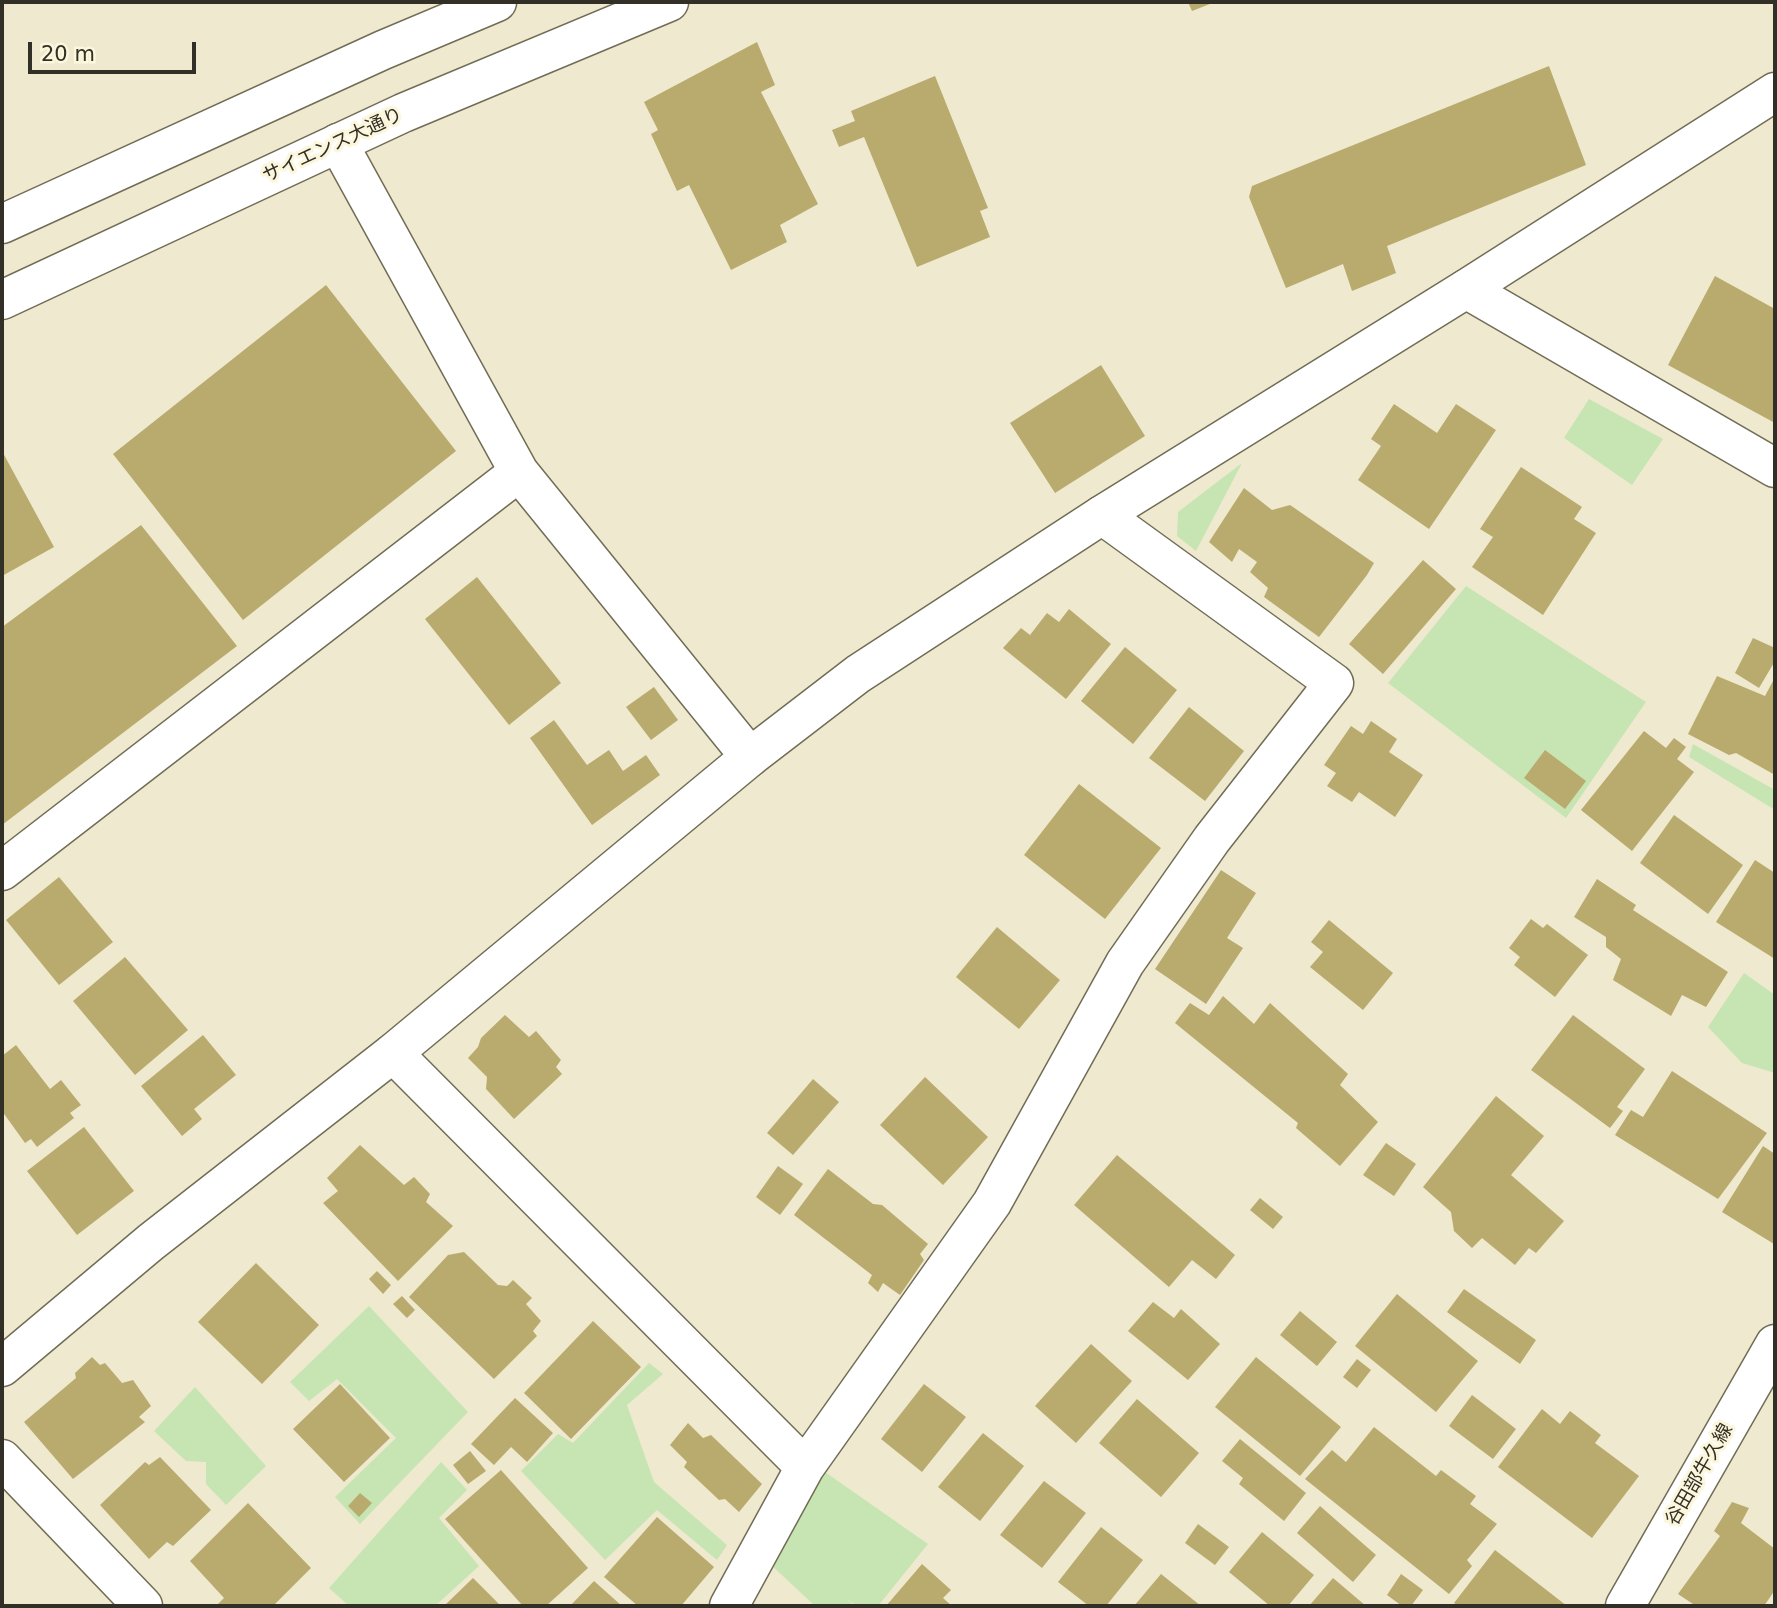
<!DOCTYPE html>
<html>
<head>
<meta charset="utf-8">
<style>
	body { margin:0 }
	#map { position:relative; width:1777px; height:1608px; overflow:hidden; background:#eee9cf; font-family:"DejaVu Sans",sans-serif }
	canvas { display:block }
	.frame { position:absolute; inset:0; border:4px solid #323026; pointer-events:none }
	.scale { position:absolute; left:28px; top:42px; width:168px; height:32px; box-sizing:border-box; border:4px solid #323026; border-top:0; padding-left:9px; font-size:21px; line-height:24px; white-space:nowrap; color:#323026; -webkit-text-stroke:5px #fbf6dc; paint-order:stroke }
</style>
</head>
<body>
<div id="map">
<canvas width="1777" height="1608"></canvas>
<div class="frame"></div>
<div class="scale">20 m</div>
</div>
<script>
const ctx = document.querySelector('canvas').getContext('2d');
ctx.lineJoin = 'round';
function fillPath(path, color) {
  ctx.fillStyle = color;
  ctx.fill(path, 'evenodd');
}
function poly(rows) {
  const path = new Path2D();
  for (const r of rows) {
    path.moveTo(r[0], r[1]);
    for (let i = 2; i < r.length; i += 2) path.lineTo(r[i], r[i + 1]);
  }
  return path;
}
function stroke(path, color, width, dash) {
  ctx.strokeStyle = color;
  ctx.lineWidth = width;
  ctx.lineCap = dash ? 'butt' : 'round';
  ctx.setLineDash(dash || []);
  ctx.stroke(path);
}
function label(font, color, halo, rows, align = 'center') {
  ctx.font = font + ' "DejaVu Sans","Noto Sans JP",sans-serif';
  ctx.lineWidth = 6;
  ctx.setLineDash([]);
  ctx.textBaseline = 'middle';
  ctx.strokeStyle = halo;
  ctx.fillStyle = color;
  for (const [text, x, y, turn = 0] of rows) {
    ctx.save();
    ctx.translate(x, y);
    ctx.rotate((+turn || 0) * Math.PI / 180);
    ctx.textAlign = isNaN(turn) ? turn : align;
    if (halo) ctx.strokeText(text, 0, 0);
    ctx.fillText(text, 0, 0);
    ctx.restore();
  }
}
const green = poly([
	[1589,399,1663,439,1632,485,1564,438],
	[1242,463,1196,551,1177,536,1178,512],
	[1466,586,1646,702,1566,818,1388,683],
	[1693,744,1775,790,1775,810,1689,757],
	[1744,973,1775,995,1775,1073,1742,1063,1708,1027],
	[369,1306,468,1412,360,1524,335,1497,396,1438,337,1379,309,1401,290,1382],
	[649,1363,663,1374,627,1405,654,1482,727,1545,717,1560,657,1510,605,1560,521,1471,558,1434,573,1443],
	[195,1387,266,1466,226,1505,206,1484,206,1462,186,1461,154,1431],
	[441,1462,467,1490,439,1518,479,1566,435,1606,349,1606,329,1588],
	[825,1472,928,1544,878,1606,856,1606,846,1598,854,1606,815,1606,768,1562]
]);
const building = poly([
	[1188,2,1215,2,1192,11],
	[757,42,775,85,761,92,818,204,780,225,787,242,731,270,689,185,677,191,651,134,658,130,644,102],
	[1549,66,1586,165,1387,246,1396,273,1352,291,1343,264,1286,288,1249,197,1252,186],
	[935,76,988,208,980,211,990,237,917,267,864,137,839,147,832,130,855,121,851,111],
	[1715,276,1775,309,1775,423,1668,365],
	[326,285,456,451,243,620,113,454],
	[1101,365,1145,436,1055,493,1010,423],
	[1394,404,1437,433,1456,404,1496,430,1429,529,1358,480,1381,446,1371,439],
	[2,451,54,547,2,576],
	[1521,467,1582,507,1574,519,1596,533,1543,615,1472,567,1493,537,1480,529],
	[1244,488,1272,510,1290,505,1374,563,1367,575,1319,637,1264,597,1268,588,1250,572,1257,562,1239,549,1232,562,1209,542],
	[141,525,237,646,2,825,2,627],
	[1423,560,1456,589,1383,674,1349,644],
	[477,577,561,683,509,725,425,619],
	[1069,609,1111,644,1066,699,1003,648,1021,628,1030,635,1047,613,1059,622],
	[1753,638,1775,648,1775,661,1759,688,1735,673],
	[1125,647,1177,690,1133,744,1081,701],
	[1717,676,1765,696,1773,681,1775,683,1775,775,1736,753,1729,755,1688,734],
	[654,687,678,720,651,740,626,707],
	[1189,707,1244,751,1205,801,1149,758],
	[554,720,587,765,609,750,623,771,646,755,660,775,592,825,530,738],
	[1371,721,1397,739,1389,752,1423,775,1395,817,1359,792,1352,802,1327,786,1336,773,1324,765,1351,726,1363,734],
	[1644,731,1666,748,1674,738,1686,747,1677,759,1694,772,1632,851,1581,810],
	[1545,750,1586,781,1565,809,1524,778],
	[1079,784,1161,848,1105,919,1024,855],
	[1674,815,1743,865,1708,914,1640,863],
	[1755,860,1775,873,1775,959,1716,922],
	[1221,870,1256,893,1227,938,1243,948,1206,1004,1155,969],
	[59,877,113,942,59,985,6,920],
	[1597,879,1636,905,1633,910,1728,972,1706,1007,1682,995,1671,1016,1613,980,1621,959,1606,947,1606,937,1574,917],
	[1531,919,1543,928,1547,924,1588,955,1555,997,1514,965,1520,957,1509,948],
	[1329,920,1393,973,1363,1010,1310,967,1323,952,1311,942],
	[997,927,1060,980,1019,1029,956,977],
	[125,957,188,1030,135,1075,73,1001],
	[1223,996,1254,1024,1270,1003,1348,1074,1340,1085,1378,1122,1340,1166,1296,1128,1298,1123,1175,1023,1190,1003,1209,1015],
	[505,1015,529,1037,536,1031,561,1060,556,1067,562,1074,514,1119,486,1089,487,1077,468,1058,478,1047,481,1038],
	[1573,1015,1645,1069,1617,1107,1623,1111,1610,1128,1531,1070],
	[203,1035,236,1075,194,1109,202,1119,182,1136,141,1086],
	[16,1045,50,1089,61,1080,81,1105,70,1113,74,1118,37,1147,31,1139,25,1143,2,1111,2,1056],
	[1672,1071,1767,1133,1718,1199,1615,1135,1631,1110,1643,1117],
	[925,1077,988,1137,943,1185,880,1125],
	[813,1079,839,1102,793,1155,767,1133],
	[1496,1096,1544,1136,1511,1175,1564,1221,1536,1253,1529,1248,1515,1265,1482,1238,1472,1248,1454,1231,1451,1212,1423,1187],
	[84,1127,134,1191,77,1235,27,1171],
	[1386,1143,1416,1164,1394,1196,1363,1175],
	[360,1145,404,1185,414,1177,430,1194,426,1202,453,1226,398,1281,323,1203,338,1191,327,1178],
	[1763,1146,1775,1154,1774,1244,1722,1212],
	[1117,1155,1235,1255,1216,1279,1192,1260,1169,1287,1074,1205],
	[778,1166,803,1184,780,1215,756,1197],
	[828,1169,873,1204,882,1205,928,1244,920,1254,924,1260,900,1295,883,1283,878,1292,868,1283,872,1275,794,1215],
	[1260,1198,1283,1217,1273,1229,1250,1210],
	[464,1252,498,1285,507,1286,513,1280,532,1298,526,1304,541,1321,533,1331,537,1336,494,1379,409,1297,448,1255],
	[256,1263,319,1325,262,1384,198,1322],
	[377,1271,391,1285,383,1294,369,1279],
	[1464,1289,1536,1340,1520,1364,1447,1312],
	[1397,1294,1478,1361,1436,1412,1355,1346],
	[402,1296,415,1310,407,1318,393,1304],
	[1153,1302,1174,1318,1181,1309,1220,1344,1188,1380,1128,1331],
	[1300,1311,1337,1342,1317,1366,1280,1335],
	[593,1321,641,1367,571,1439,524,1393],
	[1091,1344,1132,1381,1076,1443,1035,1406],
	[92,1357,100,1365,105,1363,122,1383,133,1380,151,1406,139,1417,145,1422,73,1479,24,1422,76,1378,75,1373],
	[1256,1357,1341,1427,1300,1476,1215,1407],
	[1357,1359,1371,1370,1357,1388,1343,1377],
	[340,1384,390,1438,344,1482,293,1429],
	[924,1384,966,1417,922,1472,881,1439],
	[1472,1395,1516,1429,1493,1459,1449,1426],
	[515,1398,553,1433,527,1462,511,1447,494,1465,471,1444],
	[1137,1399,1199,1453,1161,1497,1099,1443],
	[1542,1409,1560,1424,1570,1411,1601,1435,1595,1443,1639,1476,1592,1538,1498,1467],
	[688,1423,703,1438,711,1435,762,1484,739,1512,725,1499,719,1500,684,1467,687,1462,670,1445],
	[1374,1427,1436,1476,1441,1470,1476,1496,1470,1504,1497,1524,1467,1560,1472,1566,1449,1594,1305,1479,1332,1450,1346,1462],
	[983,1433,1024,1466,980,1521,938,1487],
	[1240,1439,1306,1493,1284,1521,1239,1484,1243,1478,1222,1461],
	[470,1451,486,1471,468,1484,453,1465],
	[160,1457,211,1510,173,1546,167,1542,149,1559,100,1505,145,1462,149,1465],
	[501,1470,588,1568,546,1606,523,1606,445,1519],
	[1044,1481,1086,1513,1042,1568,1000,1535],
	[360,1493,372,1503,359,1517,348,1506],
	[1732,1502,1749,1508,1741,1523,1775,1549,1775,1590,1764,1606,1696,1606,1678,1594,1720,1536,1714,1531],
	[248,1503,311,1568,273,1606,216,1606,224,1598,190,1561],
	[1320,1506,1376,1555,1353,1582,1297,1533],
	[657,1517,714,1567,681,1606,638,1606,604,1577],
	[1198,1524,1229,1547,1215,1565,1185,1543],
	[1101,1527,1143,1560,1106,1606,1089,1606,1058,1582],
	[1262,1532,1314,1575,1288,1606,1270,1606,1229,1572],
	[1495,1550,1567,1606,1459,1606,1454,1603],
	[922,1564,951,1590,943,1598,952,1606,886,1606],
	[1161,1574,1201,1606,1134,1606],
	[1401,1574,1423,1590,1411,1606,1402,1606,1387,1595],
	[473,1578,501,1606,444,1606],
	[1333,1578,1366,1606,1309,1606],
	[594,1581,622,1606,570,1606]
]);
const street = poly([
	[338,143,519,472,750,757],
	[1466,289,1775,468],
	[2,871,519,472],
	[393,1053,805,1467],
	[2,1459,143,1606],
	[729,1606,805,1467,992,1203,1125,963,1212,839,1334,683,1102,515]
]);
const secondary = poly([
	[2,1367,151,1242,393,1053,750,757,858,674,1102,515,1466,289,1775,92],
	[1625,1606,1775,1344]
]);
const primary = poly([
	[2,224,383,50,497,2],
	[2,300,403,113,669,2]
]);
const streetNames = [
	["サイエンス大通り",333,146,-25],
	["谷田部牛久線",1700,1475,-60]
];
fillPath(green, '#c7e5b3');
fillPath(building, '#b9ab6d');
stroke(street, '#716c55', 41);
stroke(secondary, '#716c55', 41);
stroke(primary, '#716c55', 41);
stroke(street, '#fff', 38);
stroke(secondary, '#fff', 38);
stroke(primary, '#fff', 38);
label('19px', '#323026', '#fbf6dc', streetNames);
</script>
</body>
</html>
